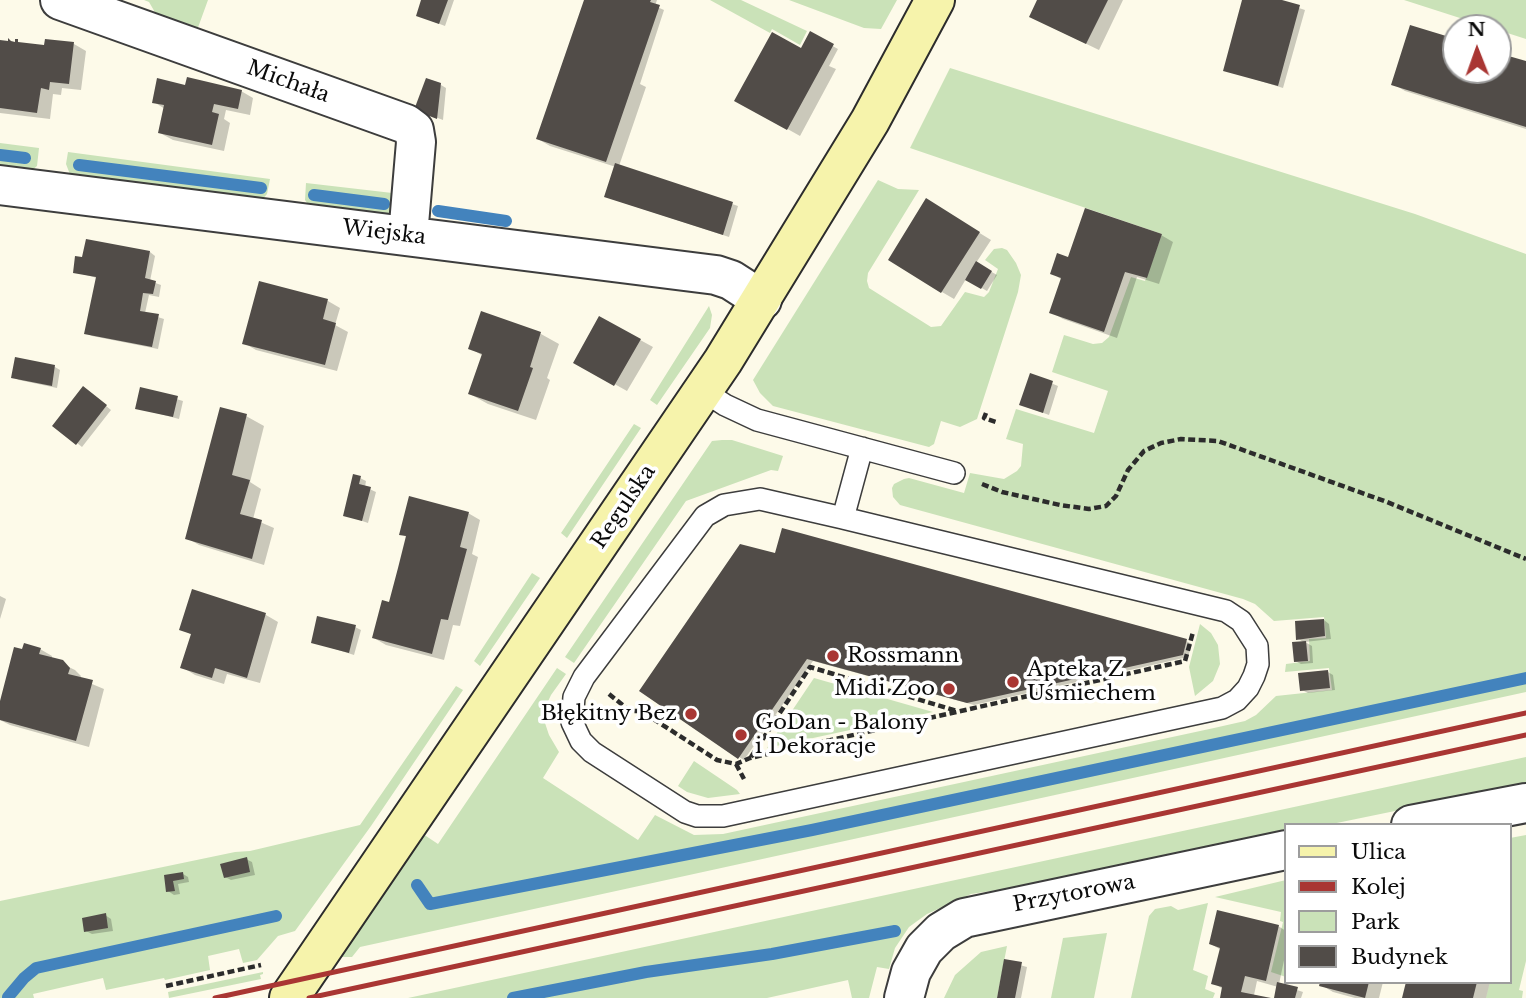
<!DOCTYPE html>
<html>
<head>
<meta charset="utf-8">
<style>
	body { margin:0 }
	#map { position:relative; width:1526px; height:998px; overflow:hidden; background:#fdfae9; font-family:"Libre Baskerville",serif }
	canvas { display:block }
	.legend { position:absolute; left:1284px; top:823px; width:228px; height:161px; box-sizing:border-box; background:#fff; border:2px solid #9d9d9d; margin:0; padding:9px 12px; list-style:none; font-size:21px; color:#0a0a0a }
	.legend li { display:flex; align-items:center; gap:14px; height:35px }
	.legend b { width:35px; border:2px solid #9d9d9d }
	.north { position:absolute; left:1442px; top:14px; width:70px; height:70px; box-sizing:border-box; background:#fff; border:2px solid #9d9d9d; border-radius:50%; rotate:359deg; font-size:19px; font-weight:700; line-height:28px; text-align:center; color:#0a0a0a }
	.north::after { content:''; display:block; margin:auto; width:24px; height:32px; background:#a93633; clip-path:polygon(50% 0,100% 100%,50% 72%,0 100%) }
</style>
</head>
<body>
<div id="map">
<canvas width="1526" height="998"></canvas>
<ul class="legend">
<li><b style="height:9px;background:#f6f3ab"></b>Ulica</li>
<li><b style="height:9px;background:#a93633"></b>Kolej</li>
<li><b style="height:19px;background:#cae2b8"></b>Park</li>
<li><b style="height:19px;background:#514c48"></b>Budynek</li>
</ul>
<div class="north">N</div>
</div>
<script>
const ctx = document.querySelector('canvas').getContext('2d');
ctx.lineJoin = 'round';
function fillPath(path, color) {
  ctx.fillStyle = color;
  ctx.fill(path, 'evenodd');
}
function poly(rows) {
  const path = new Path2D();
  for (const r of rows) {
    path.moveTo(r[0], r[1]);
    for (let i = 2; i < r.length; i += 2) path.lineTo(r[i], r[i + 1]);
  }
  return path;
}
function stroke(path, color, width, dash) {
  ctx.strokeStyle = color;
  ctx.lineWidth = width;
  ctx.lineCap = dash ? 'butt' : 'round';
  ctx.setLineDash(dash || []);
  ctx.stroke(path);
}
function label(font, color, halo, rows, align = 'center') {
  ctx.font = font + ' "Libre Baskerville",serif';
  ctx.lineWidth = 7;
  ctx.setLineDash([]);
  ctx.textBaseline = 'middle';
  ctx.strokeStyle = halo;
  ctx.fillStyle = color;
  for (const [text, x, y, turn = 0] of rows) {
    ctx.save();
    ctx.translate(x, y);
    ctx.rotate((+turn || 0) * Math.PI / 180);
    ctx.textAlign = isNaN(turn) ? turn : align;
    if (halo) ctx.strokeText(text, 0, 0);
    ctx.fillText(text, 0, 0);
    ctx.restore();
  }
}
const green = poly([
	[144,0,208,0,196,33,160,21,149,2],
	[710,0,741,0,807,31,800,45,772,29,770,33],
	[789,0,897,0,881,29,864,28],
	[1404,0,1526,0,1526,39,1498,30,1498,28,1491,28],
	[950,68,1415,214,1526,254,1526,692,360,947,352,957,341,957,423,834,438,844,557,668,566,674,551,695,544,710,544,720,549,735,559,752,543,778,638,840,655,815,694,835,723,834,1214,728,1245,721,1256,715,1276,696,1332,690,1329,668,1285,672,1286,664,1310,661,1309,639,1326,638,1324,617,1274,621,1255,604,1243,599,900,505,893,497,892,488,894,484,904,479,909,478,964,493,970,473,1004,479,1017,471,1021,466,1023,444,1006,439,1016,409,1094,433,1108,391,1052,372,1064,335,1093,344,1102,343,1109,337,1131,277,1145,281,1162,234,910,148],
	[0,143,39,148,37,166,31,171,0,168],
	[68,152,270,179,267,194,261,201,71,177,66,164],
	[878,180,898,189,919,190,868,273,867,281,869,288,931,327,941,326,965,292,984,297,989,292,998,269,985,260,994,249,1002,248,1007,250,1016,263,1021,275,1018,292,977,419,960,427,941,421,934,444,929,447,773,406,760,393,753,380],
	[306,183,401,194,395,208,384,216,310,207,305,200],
	[709,306,712,315,710,328,657,405,650,400],
	[634,424,641,428,567,538,561,533],
	[722,440,732,440,783,456,778,471,771,470,686,501,574,663,565,657,712,441],
	[532,573,540,578,480,666,474,661],
	[1200,624,1211,633,1218,645,1220,664,1213,681,1195,696,1189,667],
	[814,678,933,712,767,748],
	[456,686,463,690,371,826,295,931,278,936,257,960,243,963,239,949,208,956,210,970,165,980,164,978,106,990,103,978,33,994,34,998,0,998,0,901,235,852,250,851,360,825],
	[1526,757,1526,784,1327,825,1286,825,1286,833,1031,885,971,894,927,914,909,927,895,948,889,969,877,967,869,998,852,998,848,980,767,998,408,998],
	[694,761,737,790,740,794,708,798,687,792,678,786],
	[1526,835,1526,961,1519,990,1523,991,1522,998,1486,998,1490,982,1510,982,1510,838],
	[1286,880,1286,977,1271,972,1283,922,1280,921,1281,912,1215,897],
	[1208,903,1193,970,1208,976,1205,989,1215,993,1213,998,1131,998,1149,916,1155,909,1171,906,1178,910],
	[1107,933,1094,998,1051,998,1063,938],
	[1007,946,997,998,944,998,955,975,981,952],
	[263,972,263,974,260,975,261,979,169,998,168,992]
]);
const shadow = poly([
	[423,0,454,0,445,26,424,18],
	[586,0,657,0,655,6,664,10,640,84,646,87,619,166,738,206,729,237,612,199,616,167,550,146,538,139],
	[1039,0,1123,0,1099,50,1043,23],
	[1244,0,1275,0,1305,10,1283,88,1225,70],
	[811,34,838,49,829,66,836,69,800,136,736,100,802,50],
	[0,41,45,47,74,44,86,51,81,90,62,88,61,95,53,94,50,119,0,113],
	[1456,41,1456,70,1498,70,1498,54,1526,63,1526,129,1405,91,1393,84],
	[441,85,446,88,443,120,422,112],
	[187,87,241,91,253,98,250,115,226,110,224,119,230,123,224,151,173,140,160,133,165,109,154,102],
	[939,208,991,240,976,263,997,275,987,291,966,279,954,299,942,292],
	[1161,235,1173,242,1159,284,1137,277,1117,338,1063,319,1051,312,1062,280,1052,273,1069,259],
	[150,252,155,256,150,281,161,285,159,297,149,295,145,313,164,319,158,349,92,336,86,333,97,278,75,272],
	[260,284,328,301,340,308,335,325,348,332,337,371,256,350,244,343],
	[482,313,541,334,559,344,547,378,550,380,536,420,488,404,470,394,483,356,470,348],
	[600,318,653,347,627,391,575,362],
	[55,367,60,370,57,388,19,380,13,377],
	[1031,375,1058,386,1049,415,1027,407],
	[142,389,183,401,179,419,137,408],
	[89,392,111,410,82,447,77,443],
	[246,416,264,426,250,482,261,489,253,519,274,528,264,565,199,545,187,538],
	[360,478,366,481,365,487,376,492,368,523,345,515],
	[468,513,480,520,472,554,478,557,460,626,453,625,444,660,386,645,374,638,390,604,407,537,401,534],
	[741,546,1186,641,1192,644,1188,657,974,705,813,661,744,760,739,757],
	[193,591,266,615,278,622,260,683,227,674,224,684,195,675,182,667,192,635,181,629],
	[0,596,6,599,0,619],
	[1324,620,1329,624,1331,639,1305,642,1312,646,1313,663,1301,664,1295,661,1305,643,1297,638],
	[355,627,361,630,354,655,313,642],
	[40,649,52,656,52,659,75,670,81,676,80,679,104,689,89,747,10,725,0,720,0,708],
	[1328,672,1333,675,1335,690,1308,693,1302,690],
	[246,859,252,862,255,875,231,880,225,877],
	[183,874,188,877,189,882,178,884,180,894,174,895,168,891,166,877],
	[105,915,111,919,113,931,92,934,86,931],
	[1278,926,1286,931,1286,951,1279,984,1303,992,1301,998,1276,998,1278,987,1257,981,1254,995,1267,998,1221,998,1223,989,1213,983,1221,950,1211,944],
	[1005,961,1027,967,1021,998,998,998],
	[1322,982,1383,982,1379,998,1355,998,1333,992,1321,985],
	[1408,982,1490,982,1486,998,1404,998]
]);
const stream = poly([
	[0,155,25,158],
	[79,165,261,188],
	[314,195,384,204],
	[438,211,506,221],
	[417,885,430,904,812,830,1526,678],
	[8,997,24,978,36,968,276,916],
	[513,998,646,972,772,954,895,931]
]);
const building = poly([
	[421,0,448,0,439,24,416,16],
	[584,0,651,0,650,2,660,5,606,162,536,139],
	[1037,0,1108,0,1086,44,1029,17],
	[1242,0,1282,0,1300,5,1278,86,1223,71],
	[1410,25,1456,39,1456,70,1498,70,1498,53,1526,61,1526,127,1391,85],
	[810,31,834,44,787,130,734,101,772,32,801,48],
	[8,38,11,41,15,42,15,39,18,39,18,42,44,45,45,39,74,42,69,84,50,82,49,90,41,88,37,113,0,108,0,40,8,41],
	[187,77,242,90,238,109,214,104,212,112,219,114,212,145,158,133,164,105,152,103,157,78,185,85],
	[426,78,441,83,437,119,414,110],
	[615,163,733,202,723,235,604,197],
	[926,198,980,232,941,293,888,260],
	[1085,208,1162,234,1147,278,1125,272,1104,332,1049,313,1061,278,1050,274,1057,253,1068,257],
	[86,239,150,251,145,278,156,281,153,294,143,293,140,311,159,314,152,347,84,334,96,277,73,273,75,256,82,257],
	[976,261,992,271,981,289,965,280],
	[259,281,328,299,323,319,336,323,325,365,242,344],
	[481,311,541,332,530,367,533,368,532,371,518,411,468,394,482,354,468,349],
	[599,316,641,339,614,386,573,363],
	[15,357,55,365,52,386,11,378],
	[1030,373,1053,381,1043,413,1019,405],
	[83,386,107,405,76,445,52,426],
	[140,387,178,396,173,417,135,409],
	[220,407,247,414,232,475,250,480,240,514,262,520,252,559,185,539],
	[353,474,361,476,359,484,371,487,362,521,343,516],
	[409,496,469,512,460,547,467,549,448,620,441,619,432,654,372,638,382,600,389,602,398,568,406,536,399,535],
	[782,528,1187,639,1183,655,967,703,807,659,738,759,639,691,740,544,775,553],
	[192,589,266,613,247,678,215,668,212,678,180,668,191,634,179,630],
	[317,616,356,625,349,653,311,643],
	[1324,619,1325,636,1296,640,1295,621],
	[1306,641,1308,661,1294,662,1292,642],
	[24,643,41,648,39,654,63,660,70,668,68,674,93,680,76,741,0,720,0,701,14,647,22,649],
	[1328,670,1330,688,1300,691,1298,673],
	[247,857,250,872,224,878,220,864],
	[183,872,184,879,173,881,175,891,166,892,164,875],
	[1217,910,1279,925,1266,981,1245,976,1241,992,1271,998,1220,998,1222,987,1211,984,1220,948,1209,944],
	[106,913,108,928,84,932,82,918],
	[1004,959,1022,962,1015,998,997,998],
	[1277,982,1298,987,1295,998,1274,998],
	[1320,982,1369,982,1365,998,1319,986],
	[1406,982,1477,982,1473,998,1402,998]
]);
const path = poly([
	[986,413,984,418,996,422],
	[982,484,1002,492,1060,505,1089,509,1106,506,1116,496,1128,470,1144,451,1161,443,1181,439,1218,441,1387,502,1526,559],
	[609,694,630,711,641,711,717,760,736,764,750,758,1185,661,1193,632],
	[751,757,810,667,957,711],
	[736,764,744,779],
	[166,986,261,965]
]);
const lane = poly([
	[702,390,725,405,757,420,954,473],
	[843,518,1226,611,1241,621,1257,646,1258,664,1254,676,1248,688,1237,700,1222,708,723,816,697,816,685,812,592,752,581,741,572,722,574,697,584,677,705,516,724,505,760,499,843,518,862,448]
]);
const street = poly([
	[60,0,406,124,414,130,416,142,408,236],
	[0,185,716,275,731,280,762,300],
	[1411,825,1526,803],
	[904,998,911,972,924,949,941,932,964,918,1286,850]
]);
const secondary = poly([
	[289,998,723,361,870,121,935,0]
]);
const rail = poly([
	[215,998,1526,713],
	[309,998,1526,735]
]);
const markers = [
	[833,656,7,"#a93633"],
	[1013,682,7,"#a93633"],
	[949,689,7,"#a93633"],
	[691,714,7,"#a93633"],
	[741,735,7,"#a93633"]
];
const streetNames = [
	["Michała",288,82,20],
	["Wiejska",384,233,7],
	["Regulska",624,507,-56],
	["Przytorowa",1074,894,-11]
];
const poiNames = [
	["Rossmann",847,656],
	["Apteka Z",1027,670],
	["Uśmiechem",1027,694],
	["Midi Zoo",935,689,"right"],
	["Błękitny Bez",677,714,"right"],
	["GoDan - Balony",755,723],
	["i Dekoracje",755,747]
];
fillPath(green, '#cae2b8');
fillPath(shadow, '#0003');
stroke(stream, '#4383bd', 12);
fillPath(building, '#514c48');
stroke(lane, '#3d3d3d', 24);
stroke(street, '#3d3d3d', 42);
stroke(secondary, '#2c2c2c', 42);
stroke(path, '#2c2c2c', 4.5, [7, 3.5]);
stroke(lane, '#fff', 21);
stroke(street, '#fff', 38);
stroke(secondary, '#f6f3ab', 38);
stroke(rail, '#a93633', 5);
for (const [x, y, r, color] of markers) {
  const dot = new Path2D();
  dot.arc(x, y, r, 0, 2 * Math.PI);
  ctx.fillStyle = color;
  ctx.fill(dot);
  stroke(dot, '#fff', 2.5);
}
label('21px', '#0a0a0a', '#fff', streetNames);
label('21px', '#0a0a0a', '#fff', poiNames, 'left');
</script>
</body>
</html>
